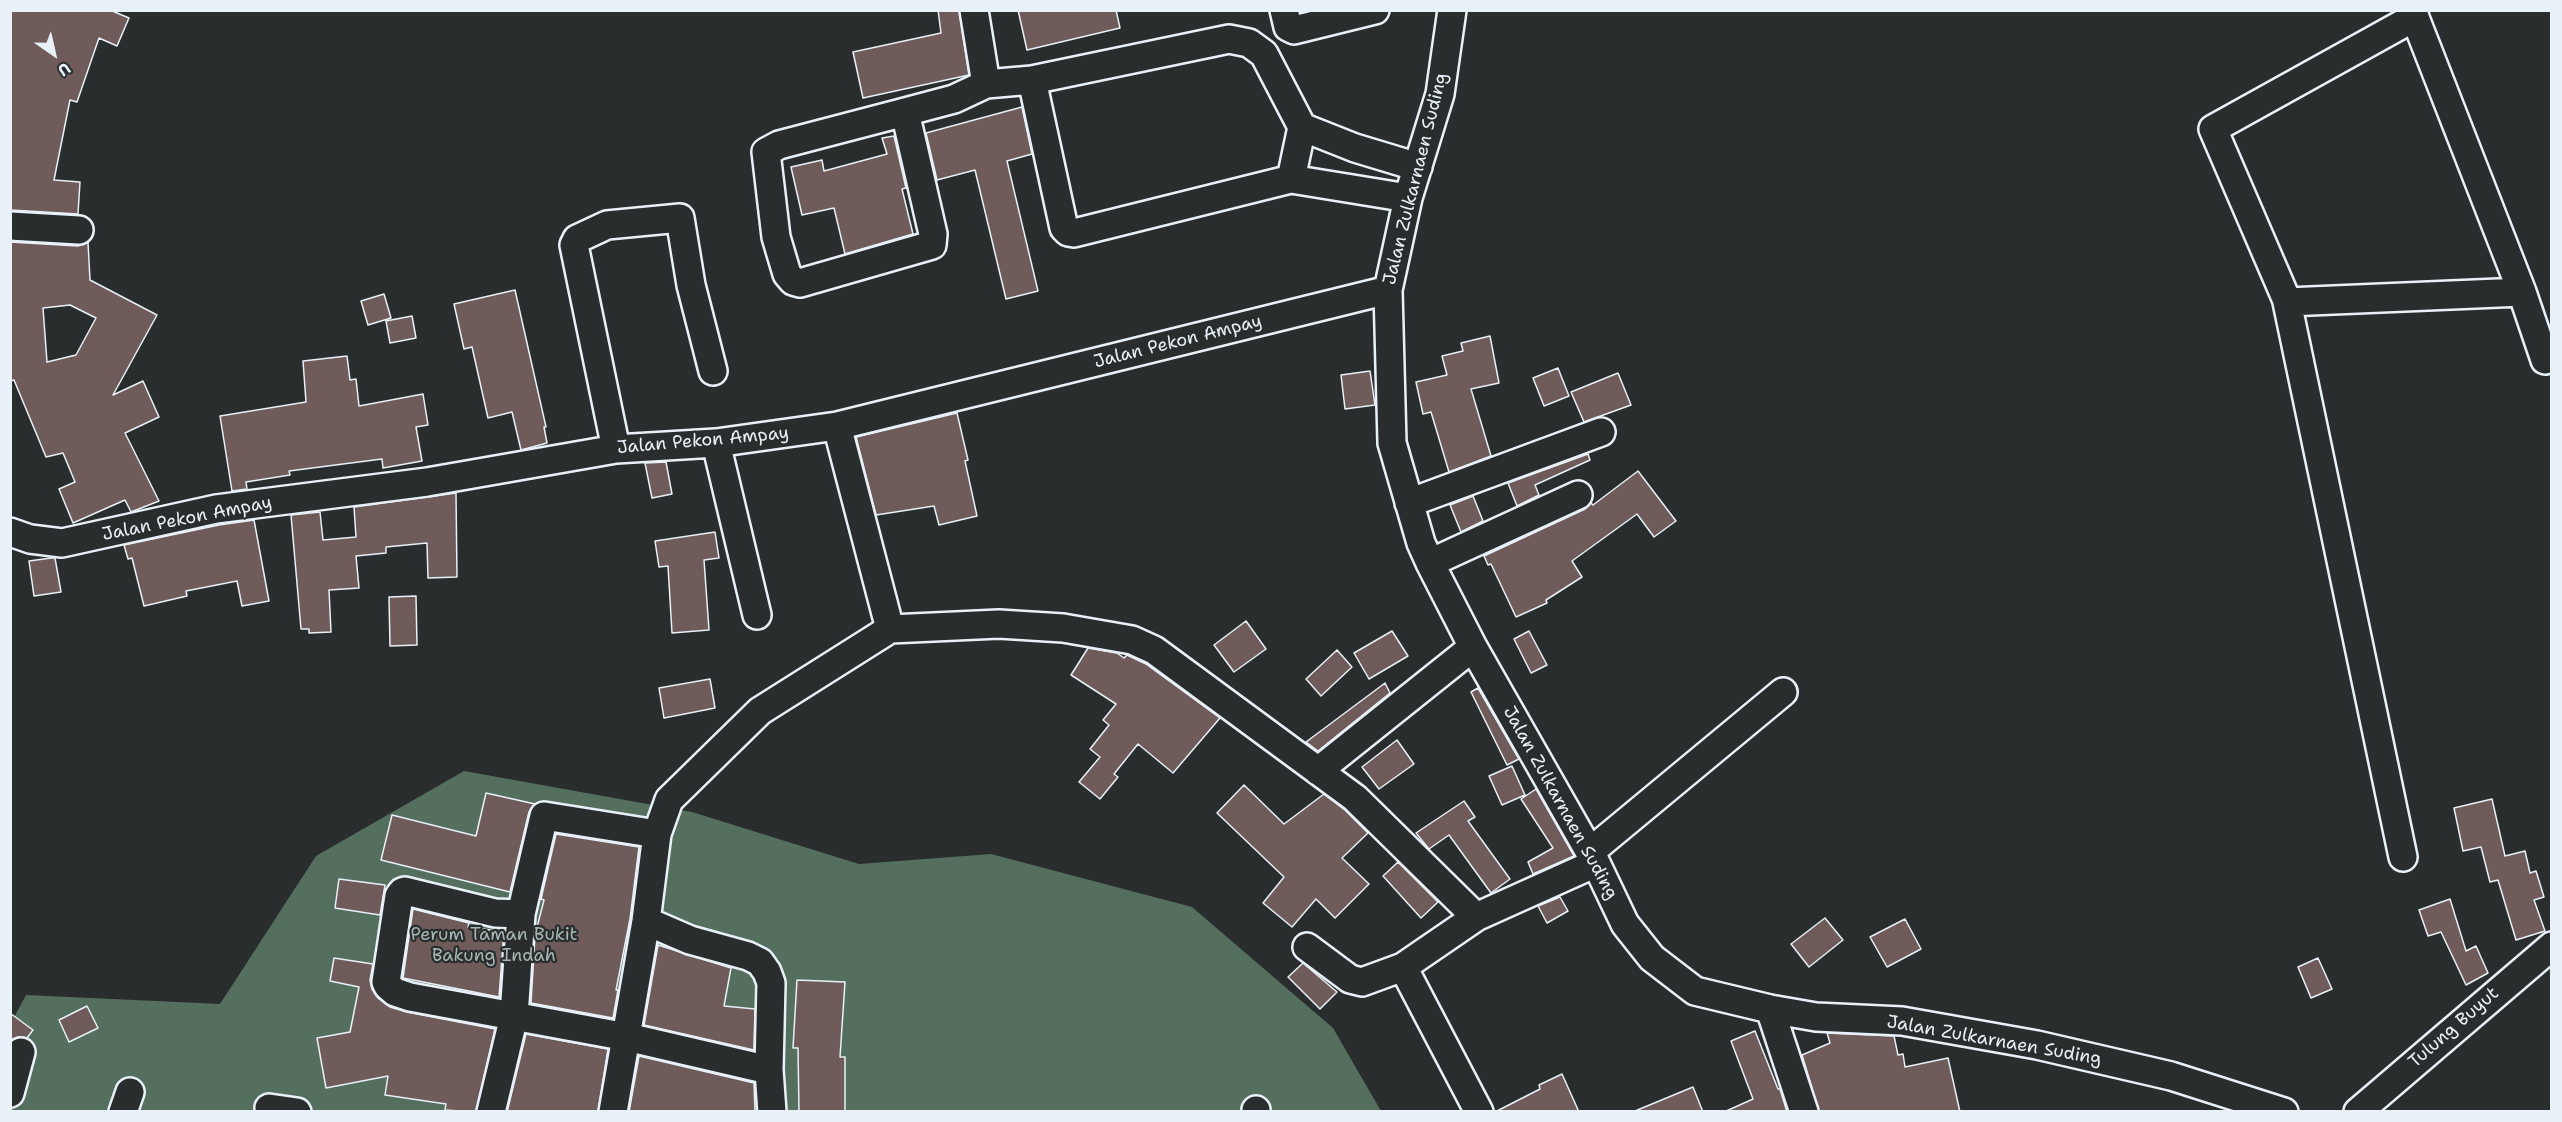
<!DOCTYPE html>
<html>
<head>
<meta charset="utf-8">
<style>
	body { margin:0 }
	#map { position:relative; width:2562px; height:1122px; overflow:hidden; background:#2a2d2e; font-family:"Shantell Sans",sans-serif }
	canvas { display:block }
	.frame { position:absolute; inset:0; border:12px solid #e8f1f8; pointer-events:none }
	.north { position:absolute; left:24px; top:24px; width:60px; height:60px; -webkit-text-stroke:4px #2a2d2e; paint-order:stroke; rotate:146deg; font-size:16px; font-weight:700; line-height:24px; text-align:center; color:#e8f1f8 }
	.north::after { content:''; display:block; margin:auto; width:21px; height:27px; background:#e8f1f8; clip-path:polygon(50% 0,100% 100%,50% 72%,0 100%) }
</style>
</head>
<body>
<div id="map">
<canvas width="2562" height="1122"></canvas>
<div class="frame"></div>
<div class="north">U</div>
</div>
<script>
const ctx = document.querySelector('canvas').getContext('2d');
ctx.lineJoin = 'round';
function fillPath(path, color) {
  ctx.fillStyle = color;
  ctx.fill(path, 'evenodd');
}
function poly(rows) {
  const path = new Path2D();
  for (const r of rows) {
    path.moveTo(r[0], r[1]);
    for (let i = 2; i < r.length; i += 2) path.lineTo(r[i], r[i + 1]);
  }
  return path;
}
function stroke(path, color, width, dash) {
  ctx.strokeStyle = color;
  ctx.lineWidth = width;
  ctx.lineCap = dash ? 'butt' : 'round';
  ctx.setLineDash(dash || []);
  ctx.stroke(path);
}
function label(font, color, halo, rows, align = 'center') {
  ctx.font = font + ' "Shantell Sans",sans-serif';
  ctx.lineWidth = 4.5;
  ctx.setLineDash([]);
  ctx.textBaseline = 'middle';
  ctx.strokeStyle = halo;
  ctx.fillStyle = color;
  for (const [text, x, y, turn = 0] of rows) {
    ctx.save();
    ctx.translate(x, y);
    ctx.rotate((+turn || 0) * Math.PI / 180);
    ctx.textAlign = isNaN(turn) ? turn : align;
    if (halo) ctx.strokeText(text, 0, 0);
    ctx.fillText(text, 0, 0);
    ctx.restore();
  }
}
const green = poly([
	[464,771,692,812,859,864,991,854,1192,907,1333,1028,1381,1111,11,1112,11,1023,26,995,220,1004,316,856]
]);
const building = poly([
	[10,10,110,10,129,18,117,46,99,38,77,102,70,100,54,180,80,182,78,214,10,210,10,10],
	[938,10,959,10,969,75,863,98,853,52,941,33,938,10],
	[1018,10,1116,10,1120,28,1027,50,1018,10],
	[1022,107,1032,154,1007,161,1038,291,1006,299,975,170,937,180,926,133,1022,107],
	[894,136,906,188,902,189,913,234,845,254,834,208,802,215,791,167,822,160,824,171,887,154,882,138,894,136],
	[10,242,78,246,88,242,90,280,157,315,113,395,143,381,159,417,125,433,159,501,131,512,125,500,73,523,59,489,75,482,63,453,46,457,14,380,10,381,10,242],
	[70,305,96,318,76,355,47,362,43,308,70,305],
	[515,290,546,427,544,427,547,443,521,450,512,412,488,418,472,347,464,349,454,304,515,290],
	[384,294,391,318,368,325,361,301,384,294],
	[412,316,416,338,390,343,386,321,412,316],
	[1490,336,1499,383,1471,389,1491,456,1449,472,1431,412,1423,414,1416,382,1447,375,1442,356,1463,351,1461,343,1490,336],
	[347,356,350,380,356,379,359,406,423,394,428,425,416,427,422,461,383,468,382,459,289,471,290,475,246,482,247,489,232,491,220,416,306,402,303,361,347,356],
	[1558,368,1569,396,1544,406,1533,378,1558,368],
	[1370,371,1375,405,1345,409,1341,375,1370,371],
	[1618,373,1631,405,1584,422,1571,392,1618,373],
	[957,413,968,460,965,461,977,516,939,525,934,506,876,515,856,437,957,413],
	[1588,454,1590,460,1535,485,1539,495,1517,506,1508,483,1588,454],
	[666,462,672,494,652,498,645,463,666,462],
	[1638,471,1676,521,1654,537,1637,514,1572,561,1582,577,1546,600,1547,603,1516,617,1491,564,1488,565,1484,556,1585,509,1591,503,1593,505,1638,471],
	[456,493,457,577,428,578,427,543,386,547,386,553,356,556,359,588,329,590,331,632,309,633,309,629,301,629,291,515,320,512,323,540,356,537,354,507,456,493],
	[1473,496,1483,521,1461,532,1450,505,1473,496],
	[254,520,269,601,242,606,237,581,186,591,187,596,144,606,132,558,128,559,124,545,219,525,254,520],
	[715,532,719,558,704,560,709,630,672,633,668,566,659,567,655,541,715,532],
	[51,558,55,558,61,592,34,596,29,561,51,558],
	[416,596,417,645,390,646,389,597,416,596],
	[1246,621,1266,649,1234,672,1214,645,1246,621],
	[1392,631,1408,656,1369,679,1354,653,1392,631],
	[1529,631,1547,665,1531,673,1514,639,1529,631],
	[1088,648,1117,653,1124,658,1127,655,1146,664,1220,718,1173,773,1138,744,1114,774,1118,777,1100,799,1079,782,1100,757,1090,749,1109,725,1103,720,1116,704,1071,675,1088,648],
	[1337,650,1352,667,1321,696,1306,679,1337,650],
	[710,679,715,708,664,718,659,688,710,679],
	[1385,683,1390,693,1318,751,1306,742,1385,683],
	[1478,688,1519,759,1507,765,1471,692,1478,688],
	[1397,740,1414,764,1379,789,1362,767,1397,740],
	[1512,766,1525,795,1502,805,1489,776,1512,766],
	[1244,785,1284,824,1324,794,1345,810,1368,833,1342,858,1369,884,1335,918,1316,899,1292,927,1263,903,1284,877,1217,813,1244,785],
	[1536,789,1574,856,1533,874,1528,862,1553,848,1521,799,1536,789],
	[486,793,535,804,529,812,510,892,381,860,392,815,476,836,486,793],
	[2492,799,2505,856,2525,851,2530,873,2536,871,2544,897,2534,900,2545,931,2516,940,2498,880,2490,882,2481,847,2463,851,2454,808,2492,799],
	[1464,801,1475,817,1468,821,1510,879,1491,893,1449,835,1429,849,1416,833,1464,801],
	[556,834,639,847,630,919,616,990,618,990,613,1018,531,1003,535,935,544,900,541,899,556,834],
	[1398,862,1438,902,1421,918,1383,876,1398,862],
	[339,879,385,885,380,915,335,908,339,879],
	[1560,897,1568,911,1547,923,1538,906,1560,897],
	[2450,899,2466,951,2476,946,2488,973,2466,985,2441,932,2428,936,2419,910,2450,899],
	[413,909,469,923,468,927,504,932,499,997,403,978,413,909],
	[1825,918,1843,940,1809,967,1791,944,1825,918],
	[1905,919,1921,949,1887,967,1870,937,1905,919],
	[658,945,731,968,724,1006,755,1009,754,1050,644,1025,658,945],
	[334,958,373,964,370,980,372,989,378,998,390,1007,407,1012,495,1029,476,1112,445,1110,446,1104,385,1095,388,1076,326,1088,317,1038,350,1032,359,987,330,981,334,958],
	[2318,958,2332,989,2311,998,2298,967,2318,958],
	[1303,963,1337,992,1320,1009,1288,977,1303,963],
	[797,980,845,982,840,1057,845,1057,845,1112,799,1112,798,1048,793,1048,797,980],
	[87,1006,98,1028,69,1042,59,1020,87,1006],
	[10,1013,33,1030,27,1038,18,1037,10,1040,10,1013],
	[1755,1031,1778,1089,1780,1089,1787,1112,1724,1112,1753,1099,1731,1041,1755,1031],
	[1827,1033,1894,1036,1898,1055,1903,1054,1905,1067,1948,1058,1960,1112,1819,1112,1802,1055,1830,1043,1827,1033],
	[526,1034,608,1049,598,1112,507,1112,526,1034],
	[639,1056,754,1083,755,1112,629,1112,639,1056],
	[1562,1074,1579,1112,1495,1112,1540,1089,1539,1085,1562,1074],
	[1693,1087,1703,1112,1635,1112,1635,1111,1693,1087]
]);
const minor = poly([
	[974,10,986,84],
	[1284,10,1288,27,1294,30,1375,10],
	[1452,10,1440,94,1408,198,1388,290,1392,443,1421,543,1430,563,1473,647,1596,863,1625,924,1652,958,1695,991,1770,1009,1816,1017,1902,1021,2037,1045,2171,1076,2284,1112],
	[2412,10,2522,292,2545,360],
	[1032,80,1064,228,1068,232,1074,233,1291,179,1408,198],
	[905,112,954,99,986,84,1032,80,1229,39,1249,43,1264,54,1302,127,1355,148,1418,167],
	[905,112,933,234,932,245,800,283,793,281,787,274,776,237,766,152,779,145,905,112],
	[1291,179,1302,127],
	[10,226,79,230],
	[2288,303,2213,129,2415,17],
	[837,426,890,629],
	[716,443,757,615],
	[616,449,574,245,577,239,607,225,680,218,691,285,713,371],
	[1409,503,1601,432],
	[10,532,30,539,62,543,216,509,427,482,616,449,716,443,837,426,1388,290],
	[1430,563,1578,495],
	[1318,771,1473,647],
	[657,834,669,800,760,711,890,629,999,624,1063,628,1132,640,1154,650,1355,798,1476,917],
	[1590,852,1783,692],
	[2403,857,2287,302,2522,292],
	[521,914,495,913,405,891,402,892,399,896,386,982,388,986,395,992,410,997,627,1037,769,1070],
	[646,921,690,940,748,956,760,962,767,972,771,983,769,1070,772,1112],
	[1307,947,1350,979,1362,982,1403,967,1476,917,1596,863],
	[1403,967,1479,1112],
	[1770,1009,1804,1112],
	[10,1093,21,1052],
	[269,1108,297,1112],
	[1256,1110,1256,1112],
	[123,1112,130,1092],
	[491,1112,514,1016,521,914,544,816,657,834,646,921,613,1112],
	[2358,1112,2552,946]
]);
const streetNames = [
	["Jalan Zulkarnaen Suding",1416,179,-76],
	["Jalan Pekon Ampay",1178,342,-14],
	["Jalan Pekon Ampay",703,441,-5],
	["Jalan Pekon Ampay",187,519,-11],
	["Jalan Zulkarnaen Suding",1560,803,61],
	["Tulung Buyut",2454,1028,-41],
	["Jalan Zulkarnaen Suding",1994,1041,10]
];
const parkNames = [
	["Perum Taman Bukit",494,935],
	["Bakung Indah",494,956]
];
fillPath(green, '#546f5e');
fillPath(building, '#6f5c5a');
stroke(building, '#e8f1f8', 1.5);
stroke(minor, '#e8f1f8', 32);
stroke(minor, '#2a2d2e', 27);
label('18px', '#e8f1f8', '#2a2d2e', streetNames);
label('18px', '#a5b6b3', '#2a2d2e', parkNames);
</script>
</body>
</html>
